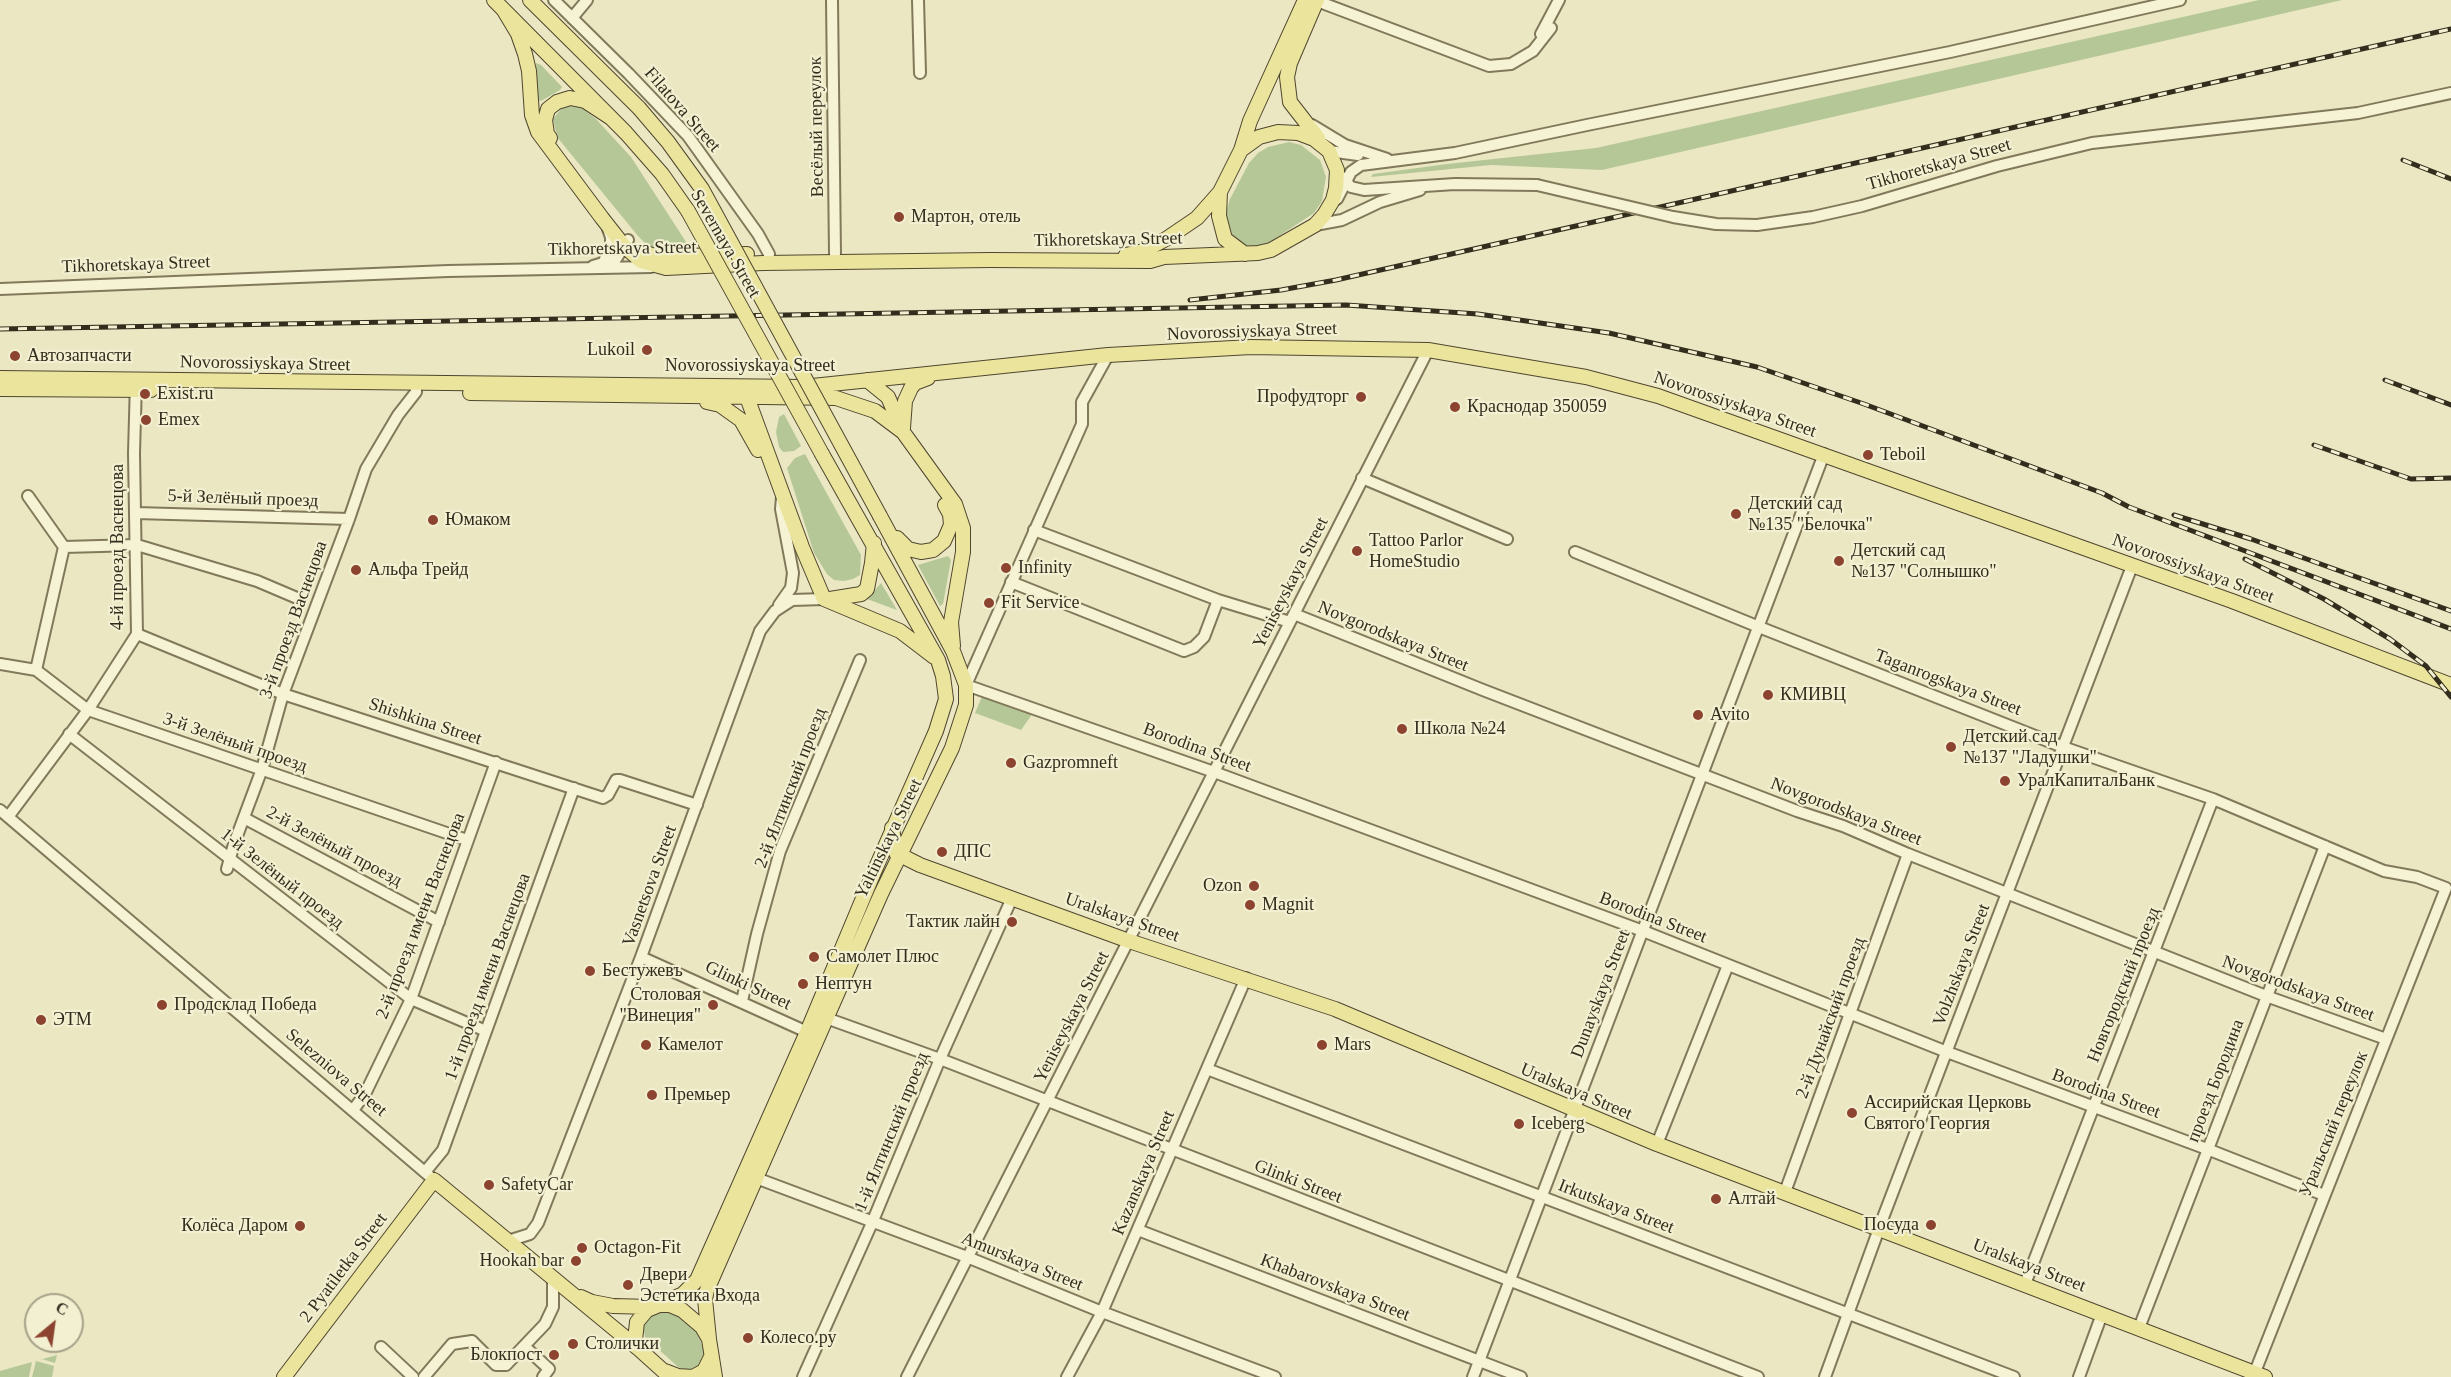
<!DOCTYPE html>
<html>
<head>
<meta charset="utf-8">
<style>
	body { margin:0 }
	#map { position:relative; width:2451px; height:1377px; overflow:hidden; background:#eae7c2; font-family:"Times New Roman",serif }
	canvas { display:block }
	.north { position:absolute; left:24px; top:1293px; width:60px; height:60px; box-sizing:border-box; background:#f2f0d1; border:2px solid #a6a289; border-radius:50%; rotate:29deg; font-size:16px; font-weight:700; line-height:24px; text-align:center; color:#332d1e }
	.north::after { content:''; display:block; margin:auto; width:21px; height:27px; background:#8c4430; clip-path:polygon(50% 0,100% 100%,50% 72%,0 100%) }
</style>
</head>
<body>
<div id="map">
<canvas width="2451" height="1377"></canvas>
<div class="north">С</div>
</div>
<script>
const ctx = document.querySelector('canvas').getContext('2d');
ctx.lineJoin = 'round';
function fillPath(path, color) {
  ctx.fillStyle = color;
  ctx.fill(path, 'evenodd');
}
function poly(rows) {
  const path = new Path2D();
  for (const r of rows) {
    path.moveTo(r[0], r[1]);
    for (let i = 2; i < r.length; i += 2) path.lineTo(r[i], r[i + 1]);
  }
  return path;
}
function stroke(path, color, width, dash) {
  ctx.strokeStyle = color;
  ctx.lineWidth = width;
  ctx.lineCap = dash ? 'butt' : 'round';
  ctx.setLineDash(dash || []);
  ctx.stroke(path);
}
function label(font, color, halo, rows, align = 'center') {
  ctx.font = font + ' "Times New Roman",serif';
  ctx.lineWidth = 4.5;
  ctx.setLineDash([]);
  ctx.textBaseline = 'middle';
  ctx.strokeStyle = halo;
  ctx.fillStyle = color;
  for (const [text, x, y, turn = 0] of rows) {
    ctx.save();
    ctx.translate(x, y);
    ctx.rotate((+turn || 0) * Math.PI / 180);
    ctx.textAlign = isNaN(turn) ? turn : align;
    if (halo) ctx.strokeText(text, 0, 0);
    ctx.fillText(text, 0, 0);
    ctx.restore();
  }
}
const green = poly([
	[2259,0,2342,0,1602,170,1491,165,1371,177,1373,174,1447,164,1596,148],
	[536,63,541,65,562,87,560,90,541,101,538,100],
	[570,106,579,106,596,119,631,157,688,245,656,248,647,245,638,236,557,137,553,119,561,109],
	[1289,142,1301,145,1320,160,1326,177,1322,201,1314,213,1270,242,1254,248,1242,246,1231,236,1225,217,1230,199,1249,163,1258,153,1268,147],
	[784,414,801,446,794,451,783,452,779,447,776,432,779,417],
	[805,454,861,555,860,575,853,579,844,581,834,580,827,574,814,553,787,468,795,458],
	[948,556,951,560,943,604,940,606,918,565],
	[881,583,897,610,867,599],
	[983,694,1033,713,1021,730,975,713],
	[660,1310,683,1318,697,1331,705,1354,704,1361,696,1369,684,1370,677,1366,645,1337,643,1324,647,1316],
	[57,1355,55,1363,42,1359,36,1361,54,1366,52,1377,32,1377,36,1361,32,1362,29,1377,0,1377,0,1371]
]);
const minor = poly([
	[554,0,629,74,688,136,758,234,769,254],
	[832,0,835,254],
	[918,0,920,73],
	[1317,1,1489,66,1511,64,1533,51,1551,28],
	[572,18,587,0],
	[1541,34,1559,0],
	[1312,125,1345,145,1387,159],
	[1329,151,1358,155],
	[1341,176,1351,187,1364,190,1455,184,1537,185],
	[1337,199,1351,172,1361,165,1455,153,1587,125,1950,52,2180,0],
	[1315,225,1342,220,1380,202,1420,190],
	[1757,225,1813,217,1862,206,1997,166,2092,143,2358,113,2451,93],
	[593,266,603,263,611,248,611,237,608,229],
	[608,267,614,262,628,240],
	[0,289,448,271,651,267],
	[1108,355,1082,402,1082,424,966,685,1214,772,1643,931,1947,1052,2207,1149,2324,1195],
	[1362,478,1507,539],
	[28,496,64,547,36,670],
	[136,513,349,519],
	[1034,530,1218,600,1290,622],
	[64,547,137,545,257,581,297,598],
	[1575,552,1759,627,2063,747,2213,799,2384,871,2417,877,2446,888,2253,1377],
	[1011,582,1184,651,1194,647,1204,637,1218,600],
	[779,605,791,588,793,573,781,509,782,497],
	[1294,614,1483,690,1797,811,1843,826,1908,854,2266,996,2386,1039],
	[137,634,283,694,603,798,608,795,616,780,620,780,697,805],
	[0,664,36,670,88,710,467,840],
	[69,734,411,999,486,1031],
	[0,810,434,1180],
	[8,817,88,710,137,634,134,453,136,382],
	[244,818,439,922],
	[227,869,234,844,262,769,283,694,349,519,366,469,398,415,416,392,416,384],
	[641,957,807,1032],
	[742,1001,757,934,780,851,860,660],
	[826,1018,940,1059,1758,1377],
	[1207,1069,2014,1377],
	[353,1110,365,1094,411,999,496,762],
	[1657,1144,1728,965],
	[425,1172,443,1150,574,788],
	[756,1178,967,1257,1102,1312,1275,1377],
	[1785,1192,1908,854],
	[1138,1230,1521,1377],
	[508,1241,530,1234,538,1223,641,957,760,631,775,611,792,600,824,599],
	[2025,1284,2213,799],
	[2139,1328,2325,846],
	[381,1347,413,1377],
	[424,1377,452,1344,472,1341,496,1365,506,1365,524,1346],
	[543,1377,549,1369,524,1346,545,1324,553,1307,553,1278],
	[803,1377,872,1223,940,1059,1012,898],
	[907,1377,1428,350],
	[1067,1377,1102,1312,1246,978],
	[1473,1377,1824,454],
	[1825,1377,1884,1215,2132,566],
	[2079,1377,2102,1314]
]);
const major = poly([
	[494,0,626,133,662,174,688,211],
	[530,0,639,108],
	[1317,0,1290,63,1287,77,1290,102,1318,138],
	[503,9,518,34,525,54,529,71,532,115,538,132,602,218,624,246,641,261,666,268,763,263,990,260,1150,261,1164,257,1258,253,1271,250,1315,225,1324,215,1333,200,1336,188,1337,170,1329,151,1314,139,1298,133,1278,132,1259,137,1241,150,1220,192,1219,216,1225,239,1245,254],
	[550,138,547,134,545,120,548,109,557,102,570,98,585,101,611,118],
	[1241,150,1250,121,1305,0],
	[644,252,657,257,747,254],
	[1126,255,1143,251,1166,239,1197,218,1220,192],
	[0,378,803,387,1108,355,1251,347,1428,350,1586,377,1658,396,2232,601,2451,685],
	[867,380,888,397,903,432,955,504,963,528,963,552,951,622,953,646],
	[0,389,151,390],
	[744,389,802,547,824,599,900,631,934,657],
	[470,393,836,398,875,411,903,432],
	[707,402,720,405,741,420,758,450],
	[903,428,905,401,911,388,915,383,928,378],
	[897,538,908,549,921,552,933,550,944,541,951,525,950,514,945,505],
	[830,599,861,594,867,589,872,563,874,543],
	[892,828,896,853,920,865,1129,941,1335,1009,1657,1144,2265,1377],
	[581,1297,592,1302,613,1306,652,1307],
	[659,1305,683,1294,697,1280,807,1032,874,872,936,731,946,699,943,676,938,660,822,454],
	[709,1339,705,1299,707,1290,881,894,952,748,966,705,966,685,953,651,880,516],
	[665,1371,678,1376,693,1377,704,1371,711,1357],
	[284,1377,434,1180,639,1349],
	[670,1377,639,1349,635,1340,637,1322,647,1310,659,1305,670,1305,682,1310,702,1327,709,1339,715,1377]
]);
const rail = poly([
	[2403,160,2451,179],
	[1190,300,1281,290,1336,280,2451,29],
	[0,329,1346,305,1478,314,1609,333,1757,367,1864,404,2102,493,2129,507,2451,629],
	[2385,380,2451,405],
	[2314,445,2411,479,2451,478],
	[2174,515,2251,539,2451,611],
	[2245,559,2324,599,2390,639,2426,666,2451,697]
]);
const minorBridge = poly([
	[1537,185,1673,217,1716,224,1757,225]
]);
const majorBridge = poly([
	[639,108,668,142,702,189,880,516],
	[688,211,822,454]
]);
const markers = [
	[899,217,6,"#8c4430"],
	[647,350,6,"#8c4430"],
	[15,356,6,"#8c4430"],
	[145,394,6,"#8c4430"],
	[1361,397,6,"#8c4430"],
	[1455,407,6,"#8c4430"],
	[146,420,6,"#8c4430"],
	[1868,455,6,"#8c4430"],
	[1736,514,6,"#8c4430"],
	[433,520,6,"#8c4430"],
	[1357,551,6,"#8c4430"],
	[1839,561,6,"#8c4430"],
	[1006,568,6,"#8c4430"],
	[356,570,6,"#8c4430"],
	[989,603,6,"#8c4430"],
	[1768,695,6,"#8c4430"],
	[1698,715,6,"#8c4430"],
	[1402,729,6,"#8c4430"],
	[1951,747,6,"#8c4430"],
	[1011,763,6,"#8c4430"],
	[2005,781,6,"#8c4430"],
	[942,852,6,"#8c4430"],
	[1254,886,6,"#8c4430"],
	[1250,905,6,"#8c4430"],
	[1012,922,6,"#8c4430"],
	[814,957,6,"#8c4430"],
	[590,971,6,"#8c4430"],
	[803,984,6,"#8c4430"],
	[162,1005,6,"#8c4430"],
	[713,1005,6,"#8c4430"],
	[41,1020,6,"#8c4430"],
	[646,1045,6,"#8c4430"],
	[1322,1045,6,"#8c4430"],
	[652,1095,6,"#8c4430"],
	[1852,1113,6,"#8c4430"],
	[1519,1124,6,"#8c4430"],
	[489,1185,6,"#8c4430"],
	[1716,1199,6,"#8c4430"],
	[1931,1225,6,"#8c4430"],
	[300,1226,6,"#8c4430"],
	[582,1248,6,"#8c4430"],
	[576,1261,6,"#8c4430"],
	[628,1285,6,"#8c4430"],
	[748,1338,6,"#8c4430"],
	[573,1344,6,"#8c4430"],
	[554,1355,6,"#8c4430"]
];
const streetNames = [
	["Filatova Street",682,110,49],
	["Весёлый переулок",817,127,-91],
	["Tikhoretskaya Street",1939,165,-16],
	["Tikhoretskaya Street",1108,240,-1],
	["Severnaya Street",725,244,60],
	["Tikhoretskaya Street",622,249,-1],
	["Tikhoretskaya Street",136,265,-2],
	["Novorossiyskaya Street",1252,332,-2],
	["Novorossiyskaya Street",265,364,1],
	["Novorossiyskaya Street",750,366],
	["Novorossiyskaya Street",1735,405,19],
	["5-й Зелёный проезд",243,499,2],
	["4-й проезд Васнецова",118,547,-90],
	["Novorossiyskaya Street",2193,569,20],
	["Yeniseyskaya Street",1291,583,-63],
	["3-й проезд Васнецова",294,620,-70],
	["Novgorodskaya Street",1393,637,22],
	["Taganrogskaya Street",1948,683,21],
	["Shishkina Street",425,722,18],
	["3-й Зелёный проезд",235,743,19],
	["Borodina Street",1197,748,20],
	["2-й Ялтинский проезд",791,788,-69],
	["Novgorodskaya Street",1846,812,21],
	["Yaltinskaya Street",889,839,-64],
	["2-й Зелёный проезд",334,847,28],
	["1-й Зелёный проезд",282,879,38],
	["Vasnetsova Street",650,886,-70],
	["2-й проезд имени Васнецова",421,916,-69],
	["Uralskaya Street",1122,918,19],
	["Borodina Street",1653,918,21],
	["Volzhskaya Street",1962,965,-69],
	["1-й проезд имени Васнецова",488,977,-70],
	["Новгородский проезд",2124,985,-68],
	["Glinki Street",748,986,25],
	["Novgorodskaya Street",2298,989,20],
	["Dunayskaya Street",1601,994,-69],
	["Yeniseyskaya Street",1072,1017,-63],
	["2-й Дунайский проезд",1831,1018,-70],
	["Selezniova Street",336,1073,40],
	["проезд Бородина",2216,1081,-69],
	["Uralskaya Street",1576,1092,23],
	["Borodina Street",2106,1094,20],
	["Уральский переулок",2334,1124,-68],
	["1-й Ялтинский проезд",892,1132,-68],
	["Kazanskaya Street",1144,1173,-67],
	["Glinki Street",1298,1182,21],
	["Irkutskaya Street",1616,1207,21],
	["Amurskaya Street",1022,1262,22],
	["Uralskaya Street",2029,1266,21],
	["2 Pyatiletka Street",344,1268,-53],
	["Khabarovskaya Street",1335,1288,21]
];
const poiNames = [
	["Мартон, отель",911,217],
	["Lukoil",635,350,"right"],
	["Автозапчасти",27,356],
	["Exist.ru",157,394],
	["Профудторг",1349,397,"right"],
	["Краснодар 350059",1467,407],
	["Emex",158,420],
	["Teboil",1880,455],
	["Детский сад",1748,504],
	["№135 \"Белочка\"",1748,525],
	["Юмаком",445,520],
	["Tattoo Parlor",1369,541],
	["HomeStudio",1369,562],
	["Детский сад",1851,551],
	["№137 \"Солнышко\"",1851,572],
	["Infinity",1018,568],
	["Альфа Трейд",368,570],
	["Fit Service",1001,603],
	["КМИВЦ",1780,695],
	["Avito",1710,715],
	["Школа №24",1414,729],
	["Детский сад",1963,737],
	["№137 \"Ладушки\"",1963,758],
	["Gazpromneft",1023,763],
	["УралКапиталБанк",2017,781],
	["ДПС",954,852],
	["Ozon",1242,886,"right"],
	["Magnit",1262,905],
	["Тактик лайн",1000,922,"right"],
	["Самолет Плюс",826,957],
	["Бестужевъ",602,971],
	["Нептун",815,984],
	["Столовая",701,995,"right"],
	["\"Винеция\"",701,1016,"right"],
	["Продсклад Победа",174,1005],
	["ЭТМ",53,1020],
	["Камелот",658,1045],
	["Mars",1334,1045],
	["Премьер",664,1095],
	["Ассирийская Церковь",1864,1103],
	["Святого Георгия",1864,1124],
	["Iceberg",1531,1124],
	["SafetyCar",501,1185],
	["Алтай",1728,1199],
	["Посуда",1919,1225,"right"],
	["Колёса Даром",288,1226,"right"],
	["Octagon-Fit",594,1248],
	["Hookah bar",564,1261,"right"],
	["Двери",640,1275],
	["Эстетика Входа",640,1296],
	["Колесо.ру",760,1338],
	["Столички",585,1344],
	["Блокпост",542,1355,"right"]
];
fillPath(green, '#b6c797');
stroke(minor, '#82795b', 14);
stroke(major, '#50462f', 16);
stroke(minor, '#f5f3d4', 10);
stroke(major, '#eae49c', 14);
stroke(rail, '#332d1e', 5);
stroke(rail, '#f2f0d1', 3, [9]);
stroke(minorBridge, '#82795b', 14, []);
stroke(majorBridge, '#50462f', 16, []);
stroke(minorBridge, '#f5f3d4', 10);
stroke(majorBridge, '#eae49c', 14);
for (const [x, y, r, color] of markers) {
  const dot = new Path2D();
  dot.arc(x, y, r, 0, 2 * Math.PI);
  ctx.fillStyle = color;
  ctx.fill(dot);
  stroke(dot, '#f2f0d1', 2);
}
label('18px', '#332d1e', '#f2f0d1', streetNames);
label('18px', '#332d1e', '#f2f0d1', poiNames, 'left');
</script>
</body>
</html>
